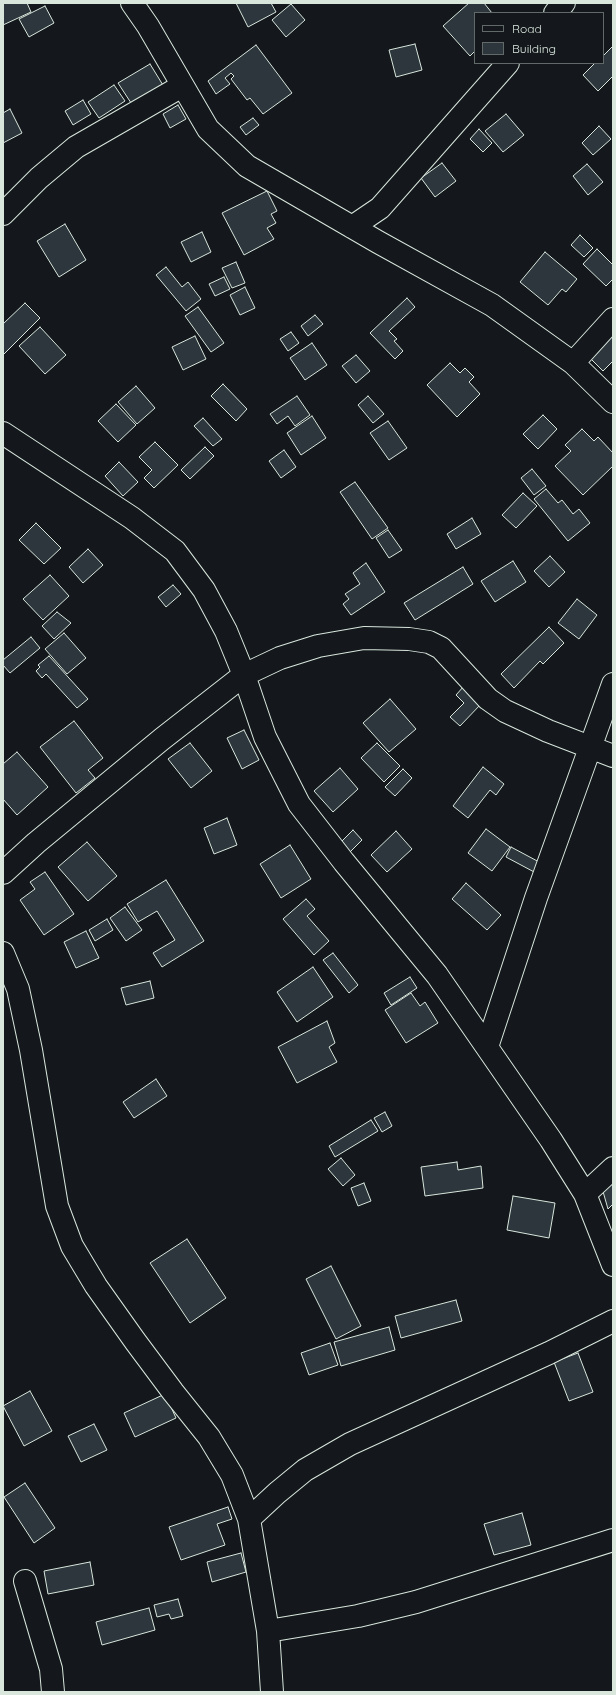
<!DOCTYPE html>
<html>
<head>
<meta charset="utf-8">
<style>
	body { margin:0 }
	#map { position:relative; width:616px; height:1695px; overflow:hidden; background:#14181c; font-family:Quicksand,sans-serif }
	canvas { display:block }
	.frame { position:absolute; inset:0; border:4px solid #d8e6dc; pointer-events:none }
	.legend { position:absolute; left:474px; top:12px; width:130px; height:52px; box-sizing:border-box; background:#14181c; border:1px solid #626a69; margin:0; padding:5px 7px; list-style:none; font-size:12px; color:#d8e6dc }
	.legend li { display:flex; align-items:center; gap:8px; height:20px }
	.legend b { width:20px; border:1px solid #626a69 }
</style>
</head>
<body>
<div id="map">
<canvas width="616" height="1695"></canvas>
<div class="frame"></div>
<ul class="legend">
<li><b style="height:5px;background:#14181c"></b>Road</li>
<li><b style="height:11px;background:#2c363c"></b>Building</li>
</ul>
</div>
<script>
const ctx = document.querySelector('canvas').getContext('2d');
ctx.lineJoin = 'round';
function fillPath(path, color) {
  ctx.fillStyle = color;
  ctx.fill(path, 'evenodd');
}
function poly(rows) {
  const path = new Path2D();
  for (const r of rows) {
    path.moveTo(r[0], r[1]);
    for (let i = 2; i < r.length; i += 2) path.lineTo(r[i], r[i + 1]);
  }
  return path;
}
function stroke(path, color, width, dash) {
  ctx.strokeStyle = color;
  ctx.lineWidth = width;
  ctx.lineCap = dash ? 'butt' : 'round';
  ctx.setLineDash(dash || []);
  ctx.stroke(path);
}
const building = poly([
	[3,3,27,3,31,12,3,25,3,3],
	[236,3,271,3,276,12,248,27,236,3],
	[469,3,484,3,492,13,475,13,475,51,470,56,443,26,469,3],
	[291,4,305,20,286,37,272,20,291,4],
	[45,6,54,23,29,37,19,19,45,6],
	[415,44,422,70,396,77,389,50,415,44],
	[256,45,292,93,263,114,250,98,247,100,231,79,234,76,231,73,225,78,230,84,216,94,208,81,256,45],
	[613,46,613,76,598,91,583,75,595,63,603,63,603,56,613,46],
	[150,64,166,90,135,109,118,83,150,64],
	[114,85,125,101,99,118,88,102,114,85],
	[83,100,91,114,73,125,65,111,83,100],
	[178,105,186,119,170,128,163,114,178,105],
	[10,109,22,133,3,143,3,113,10,109],
	[506,114,524,135,503,152,485,131,506,114],
	[253,118,259,125,246,135,240,127,253,118],
	[599,126,611,139,593,155,582,143,599,126],
	[479,129,492,143,483,152,470,139,479,129],
	[442,163,456,181,435,197,421,178,442,163],
	[587,164,603,182,588,195,573,176,587,164],
	[267,191,277,211,271,214,276,223,267,228,274,239,244,255,222,213,267,191],
	[65,224,86,260,59,277,37,241,65,224],
	[202,232,211,252,191,262,181,242,202,232],
	[580,235,593,248,584,257,571,245,580,235],
	[597,249,613,265,613,279,606,286,583,264,597,249],
	[545,252,577,279,566,292,562,289,548,305,520,282,545,252],
	[236,262,245,283,232,288,222,268,236,262],
	[166,267,182,287,188,282,201,299,186,311,156,275,166,267],
	[224,277,230,289,215,296,209,284,224,277],
	[245,287,255,308,240,315,230,295,245,287],
	[407,298,415,307,389,331,397,339,394,341,403,351,395,359,370,333,407,298],
	[25,303,40,318,3,355,3,324,25,303],
	[198,307,224,343,211,352,185,316,198,307],
	[315,315,323,324,308,336,301,326,315,315],
	[40,327,66,355,45,374,19,346,40,327],
	[291,332,299,343,288,351,280,339,291,332],
	[613,334,613,361,603,371,590,358,613,334],
	[195,336,206,359,183,370,172,347,195,336],
	[312,343,327,365,305,380,290,358,312,343],
	[356,355,370,371,356,383,342,366,356,355],
	[450,363,460,373,465,368,474,377,469,382,480,394,457,417,427,385,450,363],
	[223,384,247,409,236,421,211,396,223,384],
	[136,386,155,408,137,424,118,402,136,386],
	[297,396,310,415,295,426,288,416,277,424,270,414,297,396],
	[368,396,384,414,373,423,358,405,368,396],
	[116,404,136,425,118,442,98,421,116,404],
	[543,415,557,429,538,449,523,434,543,415],
	[312,416,326,438,301,455,287,433,312,416],
	[203,418,222,439,213,446,194,426,203,418],
	[388,421,407,448,389,460,370,433,388,421],
	[582,429,594,441,598,437,613,453,613,466,583,495,555,466,571,451,565,445,582,429],
	[155,442,178,465,154,488,144,478,152,470,139,457,155,442],
	[205,447,214,456,190,479,181,470,205,447],
	[284,450,296,467,281,478,269,461,284,450],
	[119,462,138,482,123,496,105,476,119,462],
	[532,469,546,486,534,495,521,478,532,469],
	[355,482,388,528,372,539,340,492,355,482],
	[546,489,558,503,562,500,573,514,579,509,590,523,568,541,534,499,546,489],
	[523,493,537,506,516,528,502,515,523,493],
	[472,518,481,534,456,549,447,534,472,518],
	[36,523,61,548,44,564,19,540,36,523],
	[388,530,402,550,389,558,376,538,388,530],
	[88,549,103,565,83,583,69,567,88,549],
	[550,556,565,572,549,587,534,571,550,556],
	[513,561,526,582,495,602,481,581,513,561],
	[366,563,385,592,351,615,343,604,349,599,345,594,360,584,353,573,366,563],
	[463,567,473,584,415,620,404,603,463,567],
	[50,575,69,596,43,620,23,599,50,575],
	[173,585,181,594,166,607,158,597,173,585],
	[577,599,597,615,579,639,558,623,577,599],
	[57,612,71,623,54,639,42,626,57,612],
	[549,627,564,643,543,664,540,661,514,688,501,674,549,627],
	[64,633,86,658,67,674,45,649,64,633],
	[31,637,40,648,10,673,3,665,3,660,31,637],
	[49,656,88,699,77,708,46,674,42,678,36,671,40,667,38,665,49,656],
	[464,686,481,704,460,726,450,717,464,703,456,695,464,686],
	[390,699,416,729,389,752,363,723,390,699],
	[74,721,103,758,88,770,95,778,76,793,40,747,74,721],
	[244,730,259,760,242,769,227,738,244,730],
	[190,743,212,771,191,788,168,759,190,743],
	[377,743,400,766,384,782,361,758,377,743],
	[17,752,48,787,17,815,3,799,3,764,17,752],
	[483,767,504,784,496,795,490,790,468,818,453,806,483,767],
	[340,768,358,789,333,812,314,791,340,768],
	[403,769,412,778,395,796,385,787,403,769],
	[227,818,237,845,214,854,204,828,227,818],
	[486,829,510,847,492,871,468,853,486,829],
	[353,830,362,840,348,854,339,844,353,830],
	[396,831,412,849,387,872,371,855,396,831],
	[87,842,117,876,88,901,58,867,87,842],
	[290,845,311,879,281,898,260,864,290,845],
	[511,847,541,863,536,873,506,857,511,847],
	[45,872,74,914,44,935,20,900,35,889,30,882,45,872],
	[166,880,204,941,162,967,153,953,175,940,157,911,138,922,127,904,166,880],
	[466,883,501,915,487,930,452,899,466,883],
	[306,899,315,909,307,916,329,941,314,955,283,919,306,899],
	[125,907,142,930,126,941,110,918,125,907],
	[107,919,113,930,95,941,89,930,107,919],
	[86,931,99,958,76,968,64,942,86,931],
	[333,953,358,985,349,993,323,960,333,953],
	[313,967,333,997,297,1022,277,992,313,967],
	[410,977,417,988,391,1005,384,993,410,977],
	[150,981,154,998,126,1005,121,988,150,981],
	[411,993,420,1006,425,1002,438,1023,406,1043,385,1010,411,993],
	[327,1021,335,1043,329,1047,337,1062,297,1083,278,1047,327,1021],
	[156,1079,167,1096,134,1118,123,1102,156,1079],
	[385,1112,392,1126,382,1132,374,1118,385,1112],
	[371,1120,378,1131,335,1157,329,1146,371,1120],
	[341,1158,355,1175,343,1186,328,1169,341,1158],
	[457,1162,458,1170,481,1166,483,1188,425,1196,421,1167,457,1162],
	[613,1178,613,1204,608,1209,602,1188,613,1178],
	[364,1183,371,1201,358,1206,351,1188,364,1183],
	[513,1196,555,1203,549,1238,507,1230,513,1196],
	[187,1239,226,1298,190,1323,150,1263,187,1239],
	[331,1266,361,1326,336,1339,306,1279,331,1266],
	[456,1300,462,1321,401,1338,395,1316,456,1300],
	[389,1327,395,1350,341,1366,334,1342,389,1327],
	[330,1343,338,1365,309,1375,301,1353,330,1343],
	[578,1353,593,1392,569,1401,554,1362,578,1353],
	[30,1391,52,1431,24,1446,3,1406,30,1391],
	[165,1394,176,1418,135,1437,124,1413,165,1394],
	[94,1424,107,1450,81,1462,68,1436,94,1424],
	[25,1483,55,1528,34,1543,4,1497,25,1483],
	[228,1507,232,1519,217,1524,225,1545,181,1560,169,1527,228,1507],
	[522,1513,531,1545,494,1555,484,1524,522,1513],
	[241,1553,246,1572,212,1582,207,1562,241,1553],
	[90,1562,94,1585,48,1594,44,1571,90,1562],
	[178,1599,183,1616,171,1619,169,1614,157,1617,154,1605,178,1599],
	[149,1608,155,1630,102,1645,96,1622,149,1608]
]);
const minor = poly([
	[132,3,148,26,208,129,247,166,378,242,492,305,573,363,613,402],
	[555,13,564,3],
	[3,214,39,178,76,147,182,86],
	[352,227,380,208,508,63],
	[573,363,613,319],
	[3,433,132,518,175,551,204,590,226,631,244,675,265,737,299,804,344,862,437,975,551,1140,585,1194,613,1265],
	[3,873,36,843,162,739,244,675,280,658,318,646,364,638,409,639,429,642,441,648,488,699,505,711,548,731,613,756],
	[3,953,18,989,31,1050,57,1206,72,1246,96,1286,135,1341,173,1392,209,1437,232,1475,249,1519,268,1631,272,1692],
	[487,1047,536,898,613,684],
	[585,1194,613,1168],
	[249,1519,277,1493,305,1470,350,1444,549,1353,613,1321],
	[25,1581,51,1669,53,1692],
	[268,1631,358,1616,416,1602,613,1540]
]);
fillPath(building, '#2c363c');
stroke(building, '#d8e6dc', 1);
stroke(minor, '#d8e6dc', 24);
stroke(minor, '#14181c', 22);
</script>
</body>
</html>
